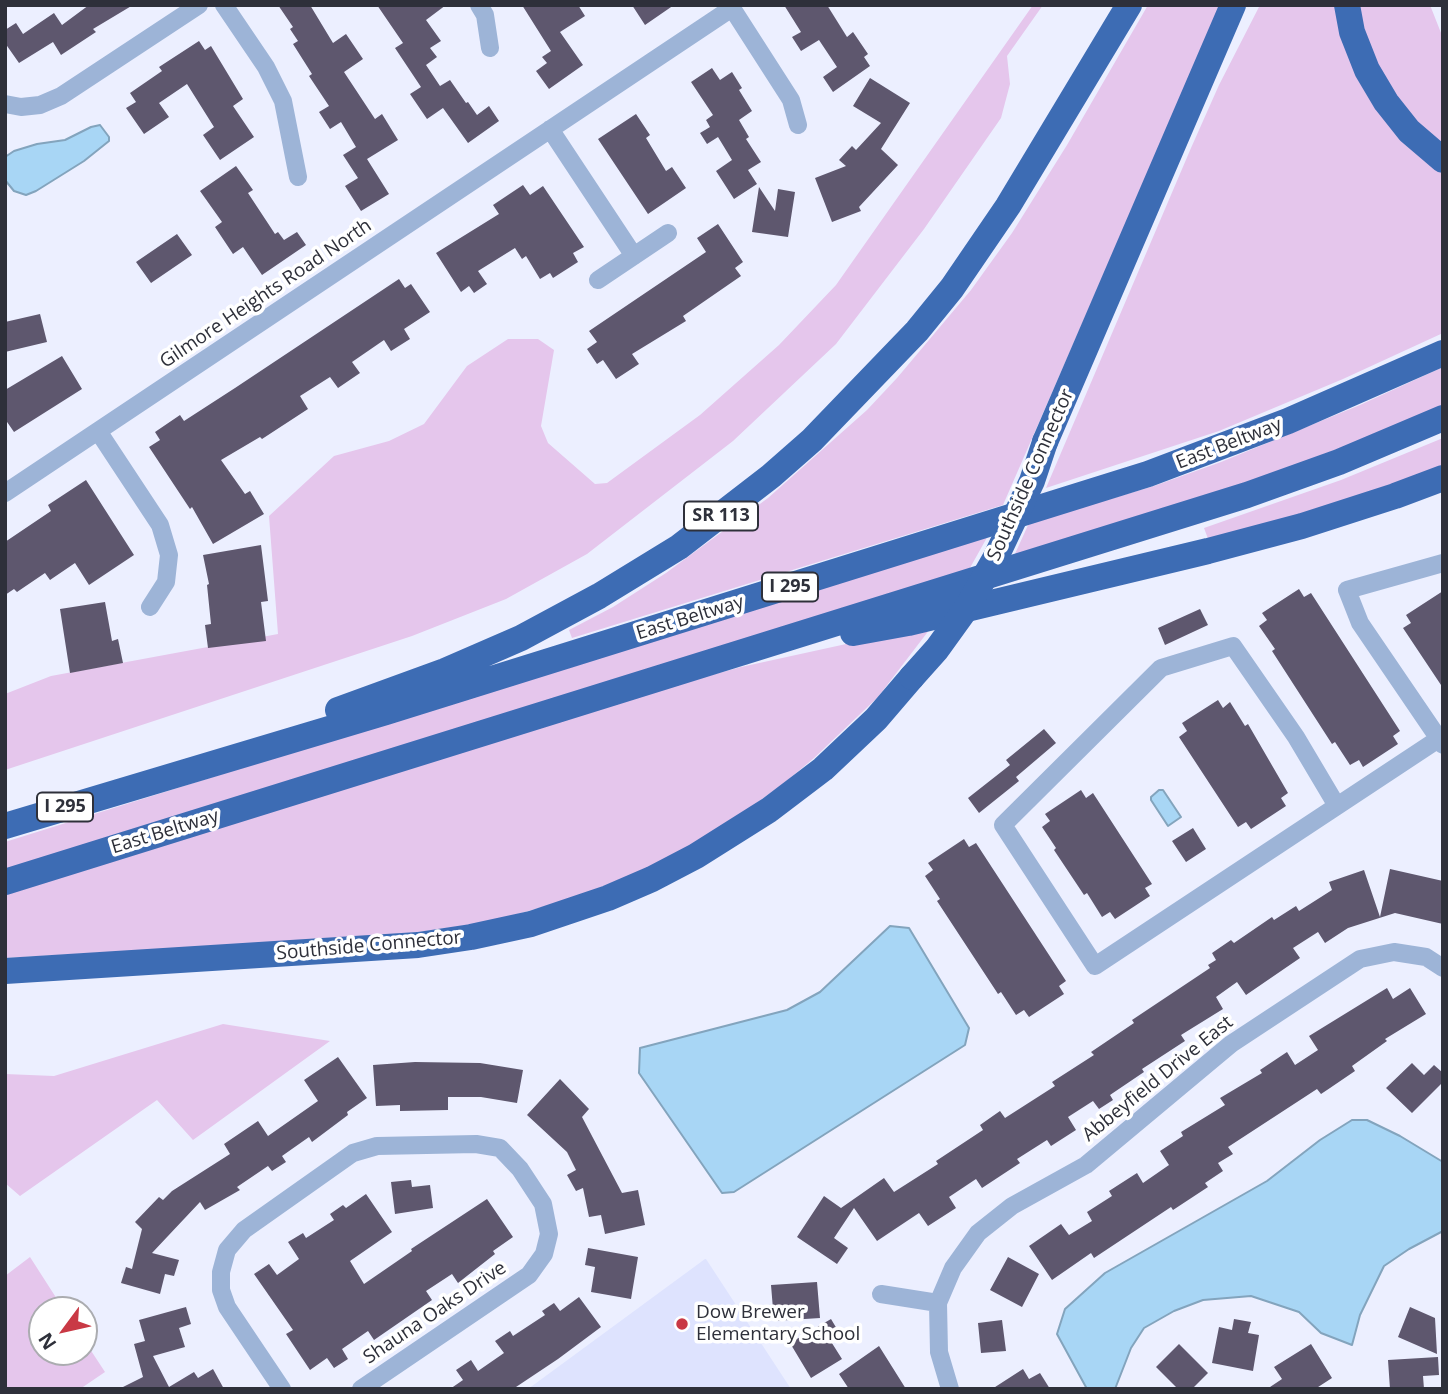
<!DOCTYPE html>
<html>
<head>
<meta charset="utf-8">
<style>
	body { margin:0 }
	#map { position:relative; width:1448px; height:1394px; overflow:hidden; background:#ecefff; font-family:"Open Sans",sans-serif }
	canvas { display:block }
	.frame { position:absolute; inset:0; border:7px solid #2e303a; pointer-events:none }
	.north { position:absolute; left:28px; top:1296px; width:70px; height:70px; box-sizing:border-box; background:#fff; border:2px solid #abacb0; border-radius:50%; rotate:237deg; font-size:19px; font-weight:700; line-height:28px; text-align:center; color:#2e303a }
	.north::after { content:''; display:block; margin:auto; width:24px; height:32px; background:#c93945; clip-path:polygon(50% 0,100% 100%,50% 72%,0 100%) }
</style>
</head>
<body>
<div id="map">
<canvas width="1448" height="1394"></canvas>
<div class="frame"></div>
<div class="north">N</div>
</div>
<script>
const ctx = document.querySelector('canvas').getContext('2d');
ctx.lineJoin = 'round';
function fillPath(path, color) {
  ctx.fillStyle = color;
  ctx.fill(path, 'evenodd');
}
function poly(rows) {
  const path = new Path2D();
  for (const r of rows) {
    path.moveTo(r[0], r[1]);
    for (let i = 2; i < r.length; i += 2) path.lineTo(r[i], r[i + 1]);
  }
  return path;
}
function stroke(path, color, width, dash) {
  ctx.strokeStyle = color;
  ctx.lineWidth = width;
  ctx.lineCap = dash ? 'butt' : 'round';
  ctx.setLineDash(dash || []);
  ctx.stroke(path);
}
function label(font, color, halo, rows, align = 'center') {
  ctx.font = font + ' "Open Sans",sans-serif';
  ctx.lineWidth = 7;
  ctx.setLineDash([]);
  ctx.textBaseline = 'middle';
  ctx.strokeStyle = halo;
  ctx.fillStyle = color;
  for (const [text, x, y, turn = 0] of rows) {
    ctx.save();
    ctx.translate(x, y);
    ctx.rotate((+turn || 0) * Math.PI / 180);
    ctx.textAlign = isNaN(turn) ? turn : align;
    if (halo) ctx.strokeText(text, 0, 0);
    ctx.fillText(text, 0, 0);
    ctx.restore();
  }
}
const built = poly([
	[706,1259,791,1389,528,1389,705,1259]
]);
const green = poly([
	[1033,5,1043,5,1007,56,1010,84,1001,118,924,229,836,344,733,441,587,554,506,599,412,636,5,770,5,694,51,676,278,634,269,516,334,456,389,441,424,424,467,366,508,339,538,339,554,350,541,426,548,443,595,484,607,483,700,415,779,345,836,285],
	[1148,5,1221,5,1003,505,572,638,569,630,613,607,666,573,768,498,867,410,897,378,971,290,1012,233,1067,145],
	[1260,5,1336,5,1443,173,1443,333,1343,379,1219,431,1046,488,1191,148,1219,85],
	[1355,5,1430,5,1443,38,1443,149,1425,135,1379,76],
	[1443,367,1443,407,1394,428,1241,485,1014,556,1029,523,1154,486,1221,462,1360,405],
	[1443,438,1443,472,1210,544,1204,528,1341,480],
	[989,534,966,575,5,872,5,842],
	[933,625,878,697,814,758,783,784,717,831,651,867,571,899,489,922,391,936,5,958,5,893,668,687,741,667],
	[223,1024,330,1041,193,1140,157,1100,20,1196,5,1183,5,1074,54,1076],
	[30,1257,64,1310,42,1310,42,1352,84,1352,84,1340,105,1372,80,1389,5,1389,5,1276]
]);
const water = poly([
	[100,125,109,137,109,141,84,161,36,191,26,195,14,191,5,180,5,157,14,151,37,144,65,140,91,127,100,125],
	[1159,790,1163,790,1181,817,1168,826,1151,800,1151,797,1159,790],
	[890,926,909,928,969,1028,965,1045,734,1192,722,1193,639,1073,640,1048,787,1010,820,992,890,926],
	[1352,1120,1367,1120,1400,1136,1443,1162,1443,1231,1409,1249,1384,1266,1360,1315,1352,1345,1321,1333,1299,1312,1251,1296,1203,1300,1174,1311,1144,1328,1131,1348,1115,1389,1087,1389,1057,1334,1065,1309,1105,1273,1267,1181,1320,1140,1352,1120]
]);
const building = poly([
	[89,5,133,5,93,29,96,32,61,55,53,42,19,63,5,43,5,30,16,23,23,34,54,13,62,25],
	[278,5,310,5,333,43,346,34,363,59,344,72,375,119,382,114,398,140,367,159,389,194,361,211,345,186,358,178,343,155,356,147,341,122,330,129,319,112,329,106,309,76,312,74,293,44,298,41,290,29,293,27],
	[377,5,446,5,426,20,441,41,430,48,437,57,426,65,440,86,450,80,466,103,468,102,477,115,489,106,499,121,468,143,443,108,427,119,410,94,421,87,395,48,403,43],
	[522,5,578,5,585,16,560,32,583,65,549,89,536,71,547,63,542,57,551,51],
	[632,5,674,5,645,25],
	[784,5,827,5,847,37,853,32,868,54,864,57,870,66,833,92,823,77,837,67,819,40,801,51,792,37,801,32],
	[199,41,205,50,211,46,243,99,233,106,254,137,220,160,203,135,214,127,187,84,159,103,169,117,144,134,126,108,136,102,130,93,162,71,159,67],
	[712,68,720,80,732,72,742,88,739,90,752,111,739,120,749,137,746,139,761,162,748,170,757,184,734,199,716,171,732,160,718,137,707,144,700,133,710,127,706,120,713,115,691,82],
	[870,78,910,103,881,149,898,165,859,207,861,211,832,222,815,178,846,166,839,160,852,146,856,150,881,123,853,106],
	[636,114,650,135,646,138,666,171,672,167,686,188,648,214,598,139],
	[236,166,253,190,248,193,275,234,278,232,284,240,297,232,306,245,262,275,243,247,233,254,215,227,222,222,200,191],
	[523,185,530,195,543,186,584,247,573,253,578,262,553,278,550,273,540,279,526,256,522,259,515,248,478,271,487,284,474,293,469,286,461,292,436,253,499,214,493,205],
	[759,187,775,211,778,189,795,192,788,237,752,232],
	[718,224,743,262,735,268,741,276,683,316,686,321,632,354,639,364,616,379,603,360,597,364,587,349,597,342,589,331,706,252,697,238],
	[177,234,192,255,151,283,136,262],
	[399,279,405,288,411,284,430,312,404,329,410,339,391,351,384,340,352,362,360,373,338,388,330,377,300,396,308,409,262,439,260,437,221,460,245,494,250,491,264,514,213,544,192,507,190,509,149,447,160,440,155,432,180,415,184,421,235,388],
	[40,314,47,342,5,352,5,322],
	[62,356,82,389,14,432,5,419,5,390],
	[86,480,134,555,89,585,75,563,50,580,45,573,17,592,14,589,5,595,5,542,51,511,48,505],
	[261,545,268,601,261,602,266,641,208,648,205,625,211,624,207,585,209,584,203,555],
	[1299,589,1304,597,1311,593,1400,731,1393,736,1398,744,1363,767,1359,760,1350,765,1335,742,1332,744,1272,651,1275,649,1259,626,1267,620,1262,613],
	[1443,591,1443,688,1403,628,1411,623,1406,615],
	[105,602,112,641,118,639,123,663,70,673,60,609],
	[1200,609,1208,625,1165,645,1158,628],
	[1218,700,1223,708,1230,702,1245,726,1248,724,1288,793,1281,798,1286,806,1251,829,1246,822,1238,827,1179,737,1187,731,1182,723],
	[1044,729,1056,743,1016,777,1019,781,979,813,968,798,1010,765,1006,760],
	[1081,790,1086,798,1093,793,1152,884,1145,888,1150,896,1115,919,1110,912,1102,917,1087,893,1084,895,1054,850,1056,848,1042,827,1050,821,1045,814],
	[1193,828,1206,849,1186,862,1172,841],
	[964,839,969,847,976,843,1066,981,1059,986,1064,994,1029,1017,1024,1010,1016,1015,1001,992,998,994,937,901,940,899,925,876,933,870,928,863],
	[1390,869,1443,881,1443,924,1395,913,1348,928,1325,943,1318,932,1293,948,1300,958,1246,995,1237,982,1216,997,1223,1009,1181,1035,1185,1041,1142,1069,1144,1072,1110,1095,1113,1100,1099,1109,1093,1101,1068,1117,1076,1130,1051,1146,1047,1140,1017,1159,1020,1163,982,1188,976,1179,949,1197,956,1208,928,1226,919,1213,877,1241,854,1208,834,1238,848,1248,837,1264,797,1237,824,1196,841,1208,884,1178,894,1192,938,1164,936,1161,983,1130,980,1125,1000,1111,1005,1118,1055,1086,1052,1082,1094,1055,1091,1052,1134,1023,1132,1020,1210,968,1208,965,1216,960,1212,953,1231,940,1234,943,1272,917,1274,920,1296,906,1299,911,1332,890,1329,882,1364,870,1380,917],
	[1387,988,1393,999,1410,988,1426,1014,1385,1039,1387,1041,1352,1066,1355,1071,1330,1088,1321,1094,1317,1089,1228,1147,1233,1154,1218,1163,1223,1171,1205,1183,1208,1187,1173,1210,1171,1207,1094,1258,1091,1253,1052,1280,1029,1246,1061,1224,1069,1235,1092,1221,1087,1212,1112,1196,1109,1191,1137,1173,1143,1183,1169,1165,1160,1151,1183,1136,1181,1132,1225,1105,1220,1098,1262,1073,1260,1070,1287,1052,1295,1065,1318,1050,1309,1036],
	[338,1057,367,1098,347,1112,348,1115,312,1142,309,1137,282,1156,286,1162,272,1171,268,1166,237,1187,240,1190,205,1210,200,1202,152,1253,179,1260,174,1276,165,1274,160,1294,121,1283,126,1267,132,1269,142,1229,135,1222,159,1197,163,1200,172,1191,230,1154,224,1144,258,1121,268,1136,318,1101,304,1080],
	[415,1062,480,1063,523,1070,517,1103,481,1097,448,1097,448,1110,400,1111,400,1105,376,1106,373,1065],
	[1412,1063,1424,1075,1434,1065,1443,1073,1443,1082,1412,1113,1386,1088],
	[560,1079,589,1109,582,1117,622,1193,638,1190,645,1225,605,1234,601,1215,589,1217,583,1188,576,1191,567,1175,576,1170,567,1152,527,1115],
	[411,1180,412,1187,430,1185,433,1208,395,1214,391,1182],
	[366,1194,392,1232,350,1261,364,1284,412,1251,411,1249,487,1199,513,1237,493,1251,495,1254,458,1283,452,1274,426,1291,432,1300,374,1340,368,1331,342,1349,348,1359,334,1368,327,1358,310,1370,286,1334,293,1330,254,1274,269,1264,277,1275,299,1259,288,1242,303,1233,306,1238,334,1220,330,1214,343,1205,346,1208],
	[588,1248,638,1257,631,1299,591,1292,595,1267,585,1265],
	[1008,1257,1039,1274,1022,1307,990,1290],
	[817,1282,820,1318,774,1321,771,1285],
	[579,1297,601,1327,558,1359,513,1389,450,1389,463,1380,456,1370,471,1360,478,1371,504,1353,495,1341,510,1331,513,1336,545,1315,542,1311,554,1303,560,1311],
	[186,1307,191,1324,179,1328,185,1347,153,1356,169,1387,194,1372,198,1378,213,1369,224,1389,119,1389,143,1377,134,1344,145,1341,139,1320],
	[1410,1307,1435,1318,1437,1354,1398,1337],
	[831,1319,840,1334,830,1340,842,1359,811,1378,790,1343],
	[1234,1319,1251,1322,1248,1333,1259,1335,1253,1371,1212,1363,1219,1327,1232,1330],
	[1002,1320,1006,1351,981,1353,978,1323],
	[1179,1344,1208,1373,1192,1389,1178,1389,1156,1367],
	[1311,1344,1332,1378,1315,1389,1267,1389,1282,1379,1274,1367],
	[879,1346,906,1389,849,1389,839,1374],
	[1438,1357,1439,1375,1423,1376,1424,1389,1390,1389,1388,1360],
	[1023,1369,1029,1379,1040,1373,1050,1389,992,1389]
]);
const minor = poly([
	[224,5,266,67,283,101,298,177],
	[479,5,485,15,490,48],
	[730,5,791,100,798,125],
	[5,104,21,107,40,105,61,96,199,5],
	[550,129,634,256],
	[598,280,668,233],
	[98,431,160,525,169,555,166,582,150,607],
	[5,493,732,8],
	[1443,563,1347,590,1360,623,1443,745],
	[1337,806,1296,737,1233,646,1161,668,1003,825,1095,966,1443,736],
	[881,1294,938,1303],
	[282,1389,227,1307,221,1290,221,1272,227,1250,244,1230,353,1153,377,1146,476,1144,500,1148,520,1169,543,1204,549,1234,544,1254,529,1275,361,1389],
	[950,1389,939,1352,938,1303,953,1268,978,1233,1012,1206,1086,1165,1231,1044,1360,959,1394,952,1426,957,1443,968]
]);
const highway = poly([
	[1347,5,1352,32,1367,70,1386,102,1409,131,1443,160],
	[1045,442,1233,5],
	[853,633,908,623,1208,551,1302,526,1395,496,1443,478],
	[338,710,445,671,521,638,599,596,679,547,771,476,812,440,917,331,952,288,1008,206,1129,5],
	[5,826,386,712,1148,474,1288,421,1443,353],
	[5,882,1247,495,1339,462,1443,418],
	[5,971,418,945,471,937,531,924,608,898,652,879,696,856,769,810,823,769,876,719,912,677]
]);
const highwayBridge = poly([
	[912,677,937,649,968,606,996,557,1032,481,1045,442]
]);
const markers = [
	[682,1324,7,"#c93945"]
];
const shields = [
	[721,516,74],
	[790,587,56],
	[65,807,56]
];
const shieldNames = [
	["SR 113",721,516],
	["I 295",790,587],
	["I 295",65,807]
];
const streetNames = [
	["Gilmore Heights Road North",266,294,-34],
	["East Beltway",1229,444,-21],
	["Southside Connector",1031,475,-66],
	["East Beltway",690,618,-17],
	["East Beltway",165,832,-17],
	["Southside Connector",369,946,-5],
	["Abbeyfield Drive East",1158,1079,-39],
	["Shauna Oaks Drive",435,1313,-34]
];
const poiNames = [
	["Dow Brewer",696,1313],
	["Elementary School",696,1335]
];
fillPath(built, '#dee3fe');
fillPath(green, '#e5c6ec');
fillPath(water, '#a8d6f5');
stroke(water, '#83a4bd', 2);
fillPath(building, '#5e576e');
stroke(minor, '#9db4d7', 18);
stroke(highway, '#3d6cb4', 26);
stroke(highwayBridge, '#3d6cb4', 26);
for (const [x, y, r, color] of markers) {
  const dot = new Path2D();
  dot.arc(x, y, r, 0, 2 * Math.PI);
  ctx.fillStyle = color;
  ctx.fill(dot);
  stroke(dot, '#fff', 2.5);
}
for (const [x, y, w] of shields) {
  const box = new Path2D();
  box.roundRect(x - w / 2, y - 14.5, w, 29, 5);
  ctx.fillStyle = '#fff';
  ctx.fill(box);
  stroke(box, '#2e303a', 2);
}
label('bold 18px', '#2e303a', null, shieldNames);
label('19px', '#2e303a', '#fff', streetNames);
label('19px', '#2e303a', '#fff', poiNames, 'left');
</script>
</body>
</html>
